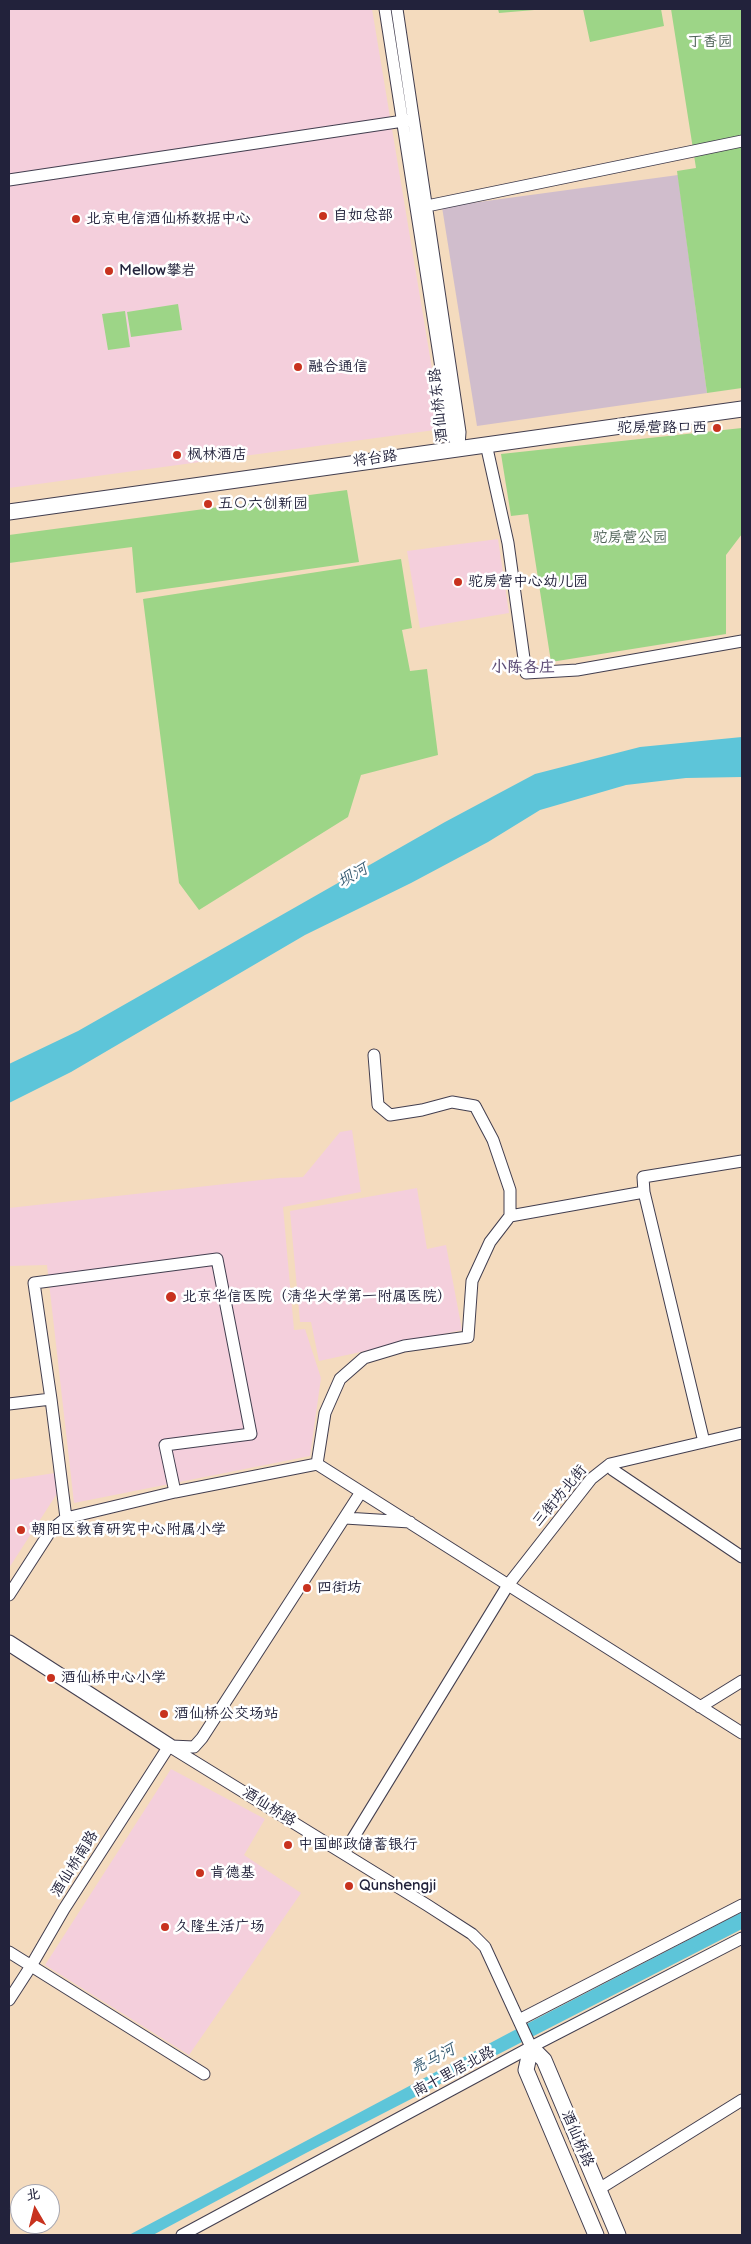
<!DOCTYPE html>
<html>
<head>
<meta charset="utf-8">
<style>
	body { margin:0 }
	#map { position:relative; width:751px; height:2244px; overflow:hidden; background:#f4dbbe; font-family:"Balsamiq Sans","LXGW WenKai TC",sans-serif }
	canvas { display:block }
	.frame { position:absolute; inset:0; border:10px solid #22223b; pointer-events:none }
	.north { position:absolute; left:10px; top:2184px; width:50px; height:50px; box-sizing:border-box; background:#fff; border:1px solid #a7a7b1; border-radius:50%; rotate:352deg; font-size:14px; font-weight:700; line-height:20px; text-align:center; color:#22223b }
	.north::after { content:''; display:block; margin:auto; width:18px; height:22px; background:#c8321e; clip-path:polygon(50% 0,100% 100%,50% 72%,0 100%) }
</style>
</head>
<body>
<div id="map">
<canvas width="751" height="2244"></canvas>
<div class="frame"></div>
<div class="north">北</div>
</div>
<script>
const ctx = document.querySelector('canvas').getContext('2d');
ctx.lineJoin = 'round';
function fillPath(path, color) {
  ctx.fillStyle = color;
  ctx.fill(path, 'evenodd');
}
function poly(rows) {
  const path = new Path2D();
  for (const r of rows) {
    path.moveTo(r[0], r[1]);
    for (let i = 2; i < r.length; i += 2) path.lineTo(r[i], r[i + 1]);
  }
  return path;
}
function stroke(path, color, width, dash) {
  ctx.strokeStyle = color;
  ctx.lineWidth = width;
  ctx.lineCap = dash ? 'butt' : 'round';
  ctx.setLineDash(dash || []);
  ctx.stroke(path);
}
function label(font, color, halo, rows, align = 'center') {
  ctx.font = font + ' "Balsamiq Sans","LXGW WenKai TC",sans-serif';
  ctx.lineWidth = 5;
  ctx.setLineDash([]);
  ctx.textBaseline = 'middle';
  ctx.strokeStyle = halo;
  ctx.fillStyle = color;
  for (const [text, x, y, turn = 0] of rows) {
    ctx.save();
    ctx.translate(x, y);
    ctx.rotate((+turn || 0) * Math.PI / 180);
    ctx.textAlign = isNaN(turn) ? turn : align;
    if (halo) ctx.strokeText(text, 0, 0);
    ctx.fillText(text, 0, 0);
    ctx.restore();
  }
}
const built = poly([
	[9,9,372,9,442,429,9,488],
	[498,539,509,613,420,628,407,551],
	[352,1130,361,1192,283,1207,294,1330,305,1329,321,1378,310,1456,74,1503,47,1265,9,1266,9,1208,279,1178,303,1177,340,1132],
	[417,1188,427,1249,446,1245,462,1330,319,1361,311,1322,300,1322,290,1211],
	[55,1473,58,1492,9,1568,9,1480],
	[171,1769,265,1819,244,1855,301,1893,189,2055,45,1965]
]);
const industrial = poly([
	[678,175,707,393,477,426,442,207]
]);
const green = poly([
	[498,9,546,9,499,13],
	[583,9,661,9,664,26,590,42],
	[671,9,742,9,742,388,707,393,677,171,696,168],
	[178,304,182,330,131,337,127,312],
	[125,311,130,347,108,350,102,314],
	[742,428,742,534,726,555,726,634,551,662,528,514,511,516,501,454],
	[347,490,359,562,136,593,132,547,9,563,9,535],
	[401,559,412,628,402,630,410,671,427,669,438,755,361,775,348,817,199,910,179,883,143,599]
]);
const water = poly([
	[742,737,742,777,686,778,626,785,540,810,488,842,411,883,305,935,71,1072,9,1103,9,1064,78,1031,445,822,535,774,640,747],
	[742,1912,742,1929,306,2153,153,2235,129,2235,509,2033]
]);
const minor = poly([
	[385,9,451,432,459,448],
	[397,9,460,432,459,446],
	[9,180,410,120],
	[427,206,742,141],
	[486,444,508,543,526,673,577,670,742,641],
	[510,1216,644,1192],
	[9,1404,51,1399],
	[704,1442,644,1192,643,1177,742,1161],
	[317,1464,325,1413,340,1379,364,1358,404,1346,468,1337,472,1281,490,1242,510,1216,510,1190,493,1140,475,1106,452,1102,422,1110,390,1115,378,1105,374,1055],
	[610,1464,613,1470,742,1557],
	[66,1518,51,1399,34,1283,217,1259,251,1434,165,1445,175,1492],
	[345,1518,410,1522],
	[9,1595,51,1530,66,1518,175,1492,317,1464,742,1733],
	[700,1707,742,1681],
	[169,1746,427,1905,472,1934,485,1947,531,2047],
	[171,1746,194,1747,202,1738,361,1492],
	[344,1853,508,1585,591,1479,610,1464,742,1433],
	[9,1952,204,2074],
	[9,2000,31,1966,64,1909,169,1746],
	[519,2020,742,1905],
	[599,2189,742,2100],
	[182,2235,531,2047,742,1938]
]);
const major = poly([
	[9,512,742,409],
	[9,1643,169,1746],
	[531,2047,544,2060,618,2235],
	[531,2047,526,2070,596,2235]
]);
const markers = [
	[323,216,5,"#c8321e"],
	[76,219,5,"#c8321e"],
	[109,271,5,"#c8321e"],
	[298,367,5,"#c8321e"],
	[717,428,5,"#c8321e"],
	[177,455,5,"#c8321e"],
	[208,504,5,"#c8321e"],
	[458,582,5,"#c8321e"],
	[171,1297,6,"#c8321e"],
	[21,1530,5,"#c8321e"],
	[307,1588,5,"#c8321e"],
	[51,1678,5,"#c8321e"],
	[164,1714,5,"#c8321e"],
	[288,1845,5,"#c8321e"],
	[200,1873,5,"#c8321e"],
	[349,1886,5,"#c8321e"],
	[165,1927,5,"#c8321e"]
];
const parkNames = [
	["丁香园",710,42],
	["驼房营公园",630,538]
];
const poiNames = [
	["自如总部",333,216],
	["北京电信酒仙桥数据中心",86,219],
	["Mellow攀岩",119,271],
	["融合通信",308,367],
	["驼房营路口西",707,428,"right"],
	["枫林酒店",187,455],
	["五〇六创新园",218,504],
	["驼房营中心幼儿园",468,582],
	["北京华信医院（清华大学第一附属医院）",182,1297],
	["朝阳区教育研究中心附属小学",31,1530],
	["四街坊",317,1588],
	["酒仙桥中心小学",61,1678],
	["酒仙桥公交场站",174,1714],
	["中国邮政储蓄银行",298,1845],
	["肯德基",210,1873],
	["Qunshengji",359,1886],
	["久隆生活广场",175,1927]
];
const streetNames = [
	["酒仙桥东路",439,405,-96],
	["将台路",375,459,-8],
	["三街坊北街",560,1496,-50],
	["酒仙桥路",269,1807,32],
	["酒仙桥南路",75,1864,-58],
	["南十里居北路",454,2072,-28],
	["酒仙桥路",577,2139,67]
];
const neighbourhoodNames = [
	["小陈各庄",523,668]
];
const waterNames = [
	["坝河",353,876,-30],
	["亮马河",433,2060,-28]
];
fillPath(built, '#f4cfdc');
fillPath(industrial, '#d0bdcc');
fillPath(green, '#9dd587');
fillPath(water, '#5dc5d9');
stroke(minor, '#423e4f', 13);
stroke(major, '#423e4f', 17);
stroke(minor, '#fff', 11);
stroke(major, '#fff', 15);
for (const [x, y, r, color] of markers) {
  const dot = new Path2D();
  dot.arc(x, y, r, 0, 2 * Math.PI);
  ctx.fillStyle = color;
  ctx.fill(dot);
  stroke(dot, '#fff', 2);
}
label('15px', '#4d6156', '#fff', parkNames);
label('15px', '#22223b', '#fff', poiNames, 'left');
label('15px', '#22223b', '#fff', streetNames);
label('bold 16px', '#615179', '#fff', neighbourhoodNames);
label('italic 16px', '#375b72', '#fff', waterNames);
</script>
</body>
</html>
